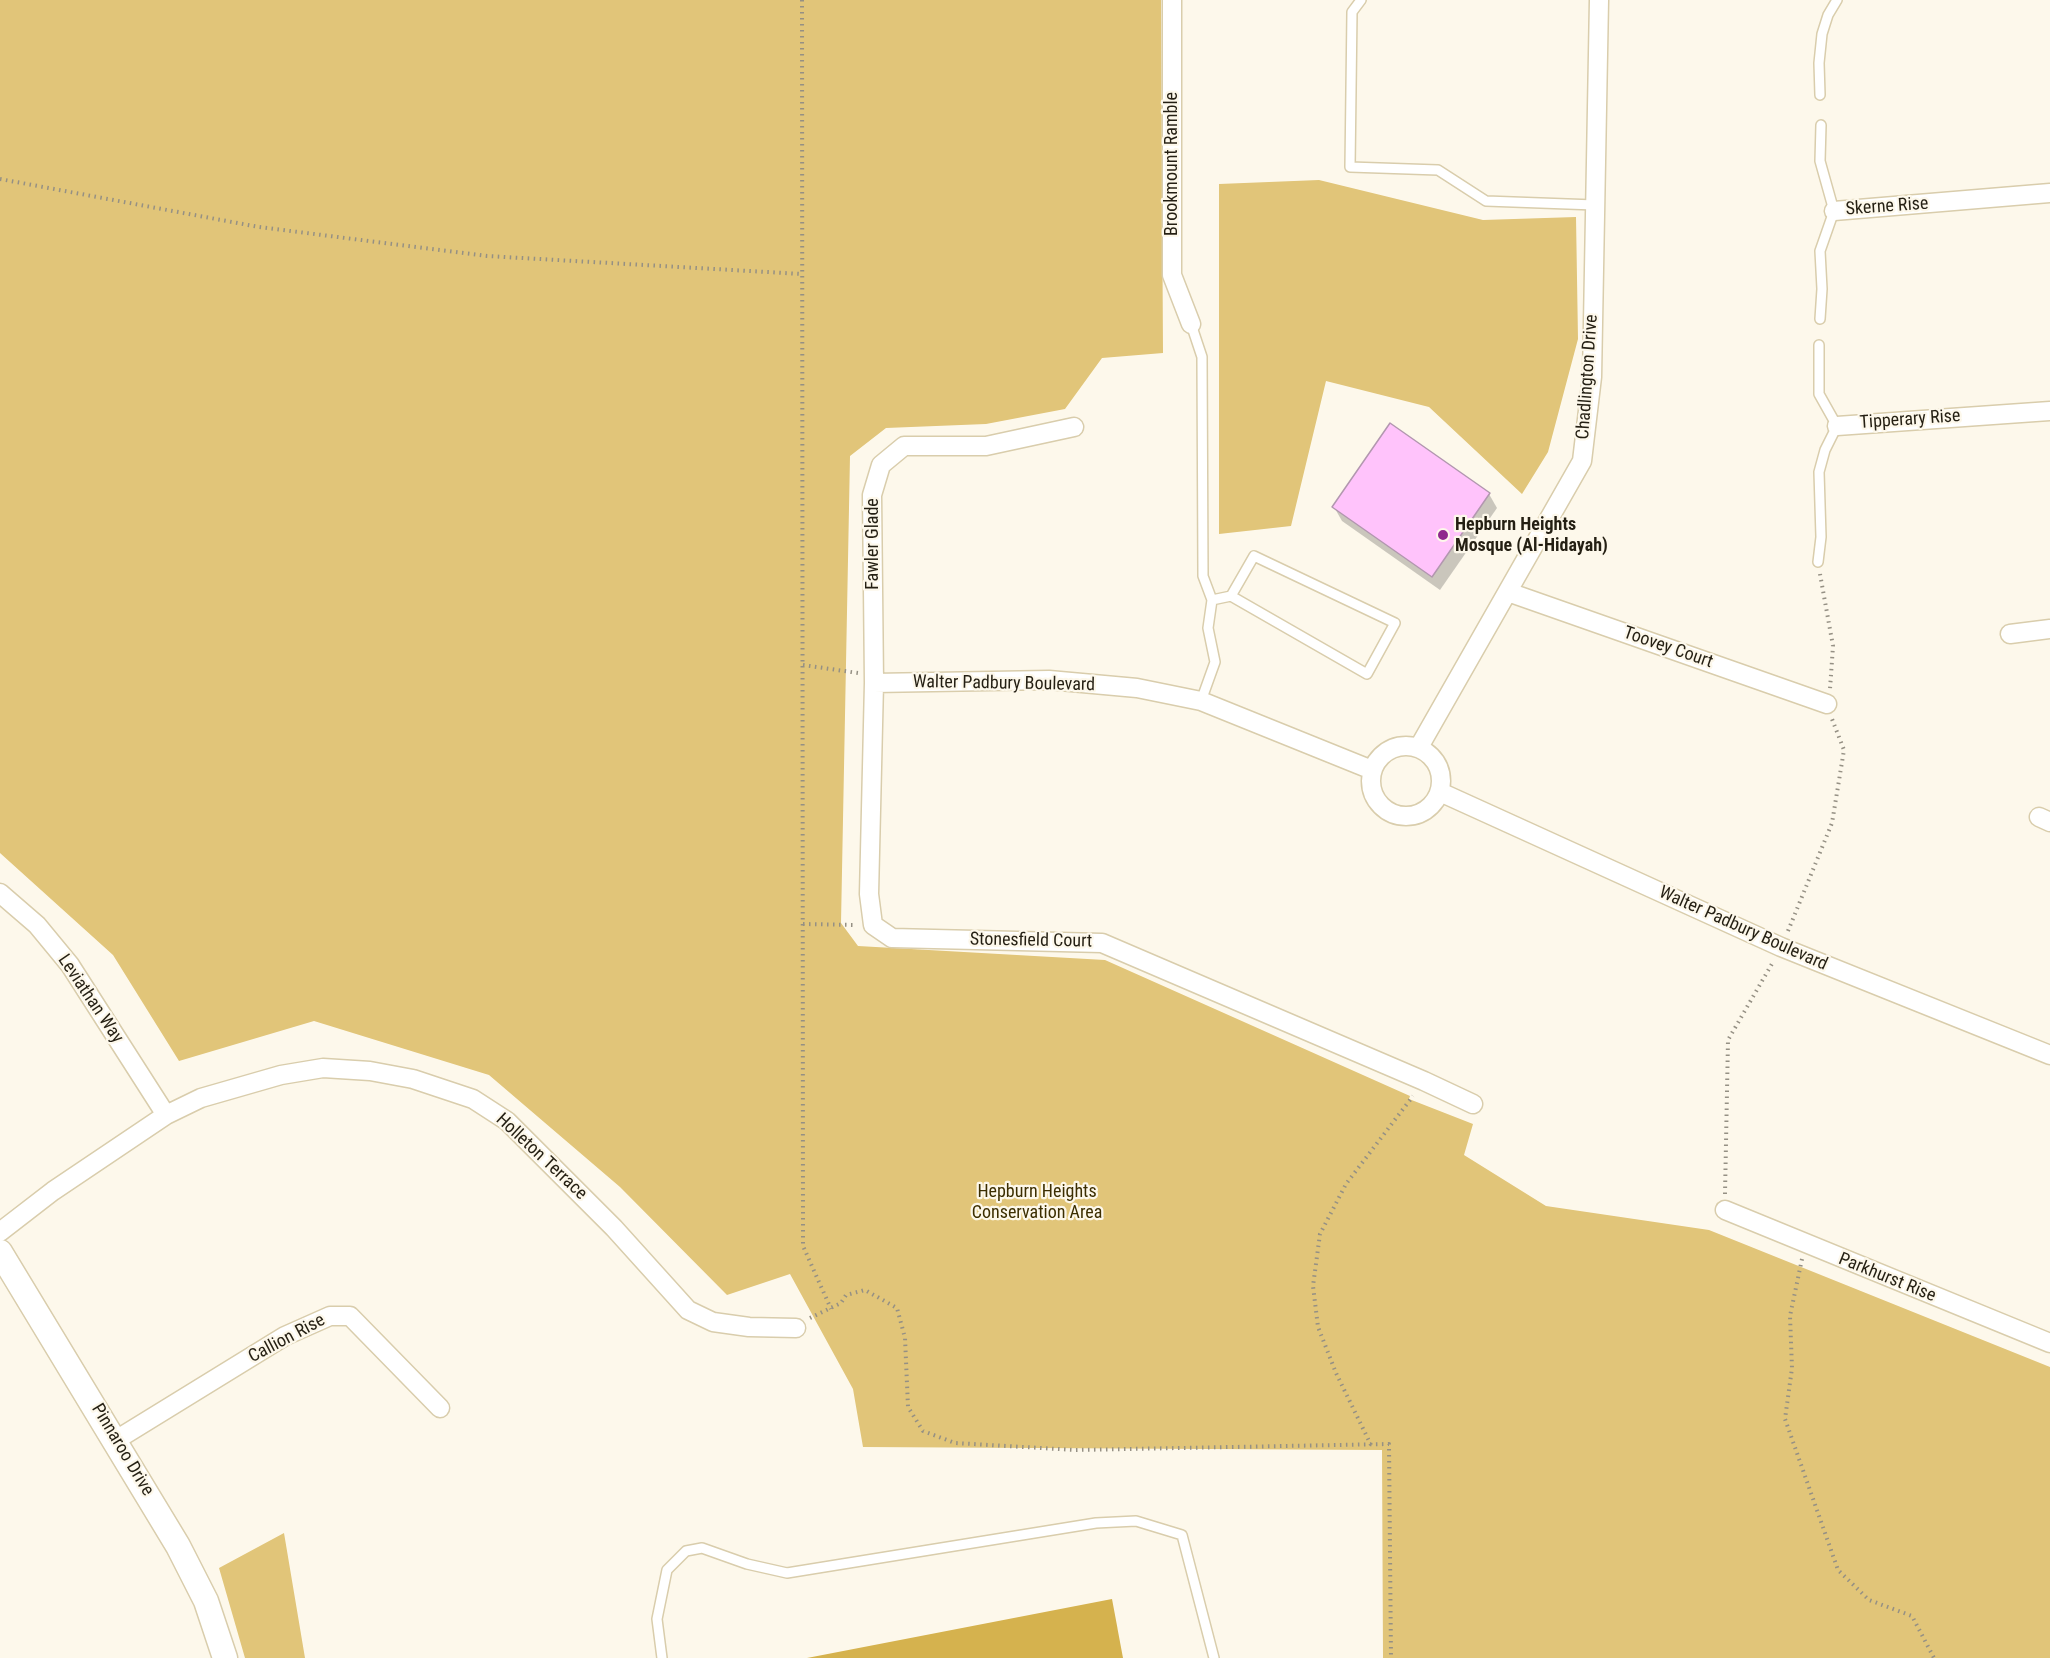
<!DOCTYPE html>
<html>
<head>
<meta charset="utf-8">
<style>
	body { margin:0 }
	canvas { display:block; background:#fdf8eb }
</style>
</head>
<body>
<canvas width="2050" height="1658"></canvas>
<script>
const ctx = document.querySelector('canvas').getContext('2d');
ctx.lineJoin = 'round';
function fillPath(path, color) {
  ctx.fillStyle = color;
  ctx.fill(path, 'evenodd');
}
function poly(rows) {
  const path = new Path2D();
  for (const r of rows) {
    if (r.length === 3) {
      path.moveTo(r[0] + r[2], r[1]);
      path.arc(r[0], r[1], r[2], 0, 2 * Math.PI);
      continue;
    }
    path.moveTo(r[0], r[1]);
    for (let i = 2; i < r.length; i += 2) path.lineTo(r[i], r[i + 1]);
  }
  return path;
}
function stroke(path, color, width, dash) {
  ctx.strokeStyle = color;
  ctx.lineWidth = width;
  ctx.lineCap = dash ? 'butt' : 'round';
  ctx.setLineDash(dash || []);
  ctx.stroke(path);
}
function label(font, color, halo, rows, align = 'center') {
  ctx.font = font + ' "Roboto Condensed",sans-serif';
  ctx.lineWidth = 4.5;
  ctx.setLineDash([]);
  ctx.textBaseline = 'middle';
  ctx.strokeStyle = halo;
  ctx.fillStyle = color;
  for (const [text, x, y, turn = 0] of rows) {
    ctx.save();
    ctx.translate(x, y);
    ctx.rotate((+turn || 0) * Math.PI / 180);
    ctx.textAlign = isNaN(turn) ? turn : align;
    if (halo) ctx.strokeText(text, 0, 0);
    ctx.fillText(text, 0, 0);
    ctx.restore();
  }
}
const green = poly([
	[0,0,1161,0,1163,353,1102,358,1065,409,986,424,886,428,850,456,841,923,858,946,1105,960,1410,1096,1409,1099,1473,1124,1464,1155,1546,1206,1709,1230,2050,1367,2050,1658,1383,1658,1382,1450,863,1447,853,1389,790,1274,727,1295,620,1187,489,1075,314,1021,179,1061,113,955,0,853],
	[1319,180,1483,220,1576,217,1578,339,1548,452,1522,494,1429,407,1326,381,1291,526,1219,534,1219,184],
	[284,1533,305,1658,245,1658,219,1568]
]);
const water = poly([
	[1112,1599,1123,1658,807,1658]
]);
const shadow = poly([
	[1489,494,1497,508,1440,590,1342,521,1334,507]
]);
const building = poly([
	[1390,423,1490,493,1432,577,1332,507,1390,423]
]);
const path = poly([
	[802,0,803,1246,831,1309],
	[0,179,259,227,487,256,802,274],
	[1820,574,1833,646,1830,689],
	[803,665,858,673],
	[803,924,857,925],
	[1788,931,1832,823,1844,750,1832,719],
	[1725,1194,1728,1040,1773,962],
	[1802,1259,1790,1316,1792,1368,1785,1419,1838,1570,1869,1600,1912,1616,1934,1658],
	[810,1318,841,1303,846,1295,865,1290,897,1308,905,1338,908,1407,923,1431,955,1443,1075,1450,1389,1444,1391,1658],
	[1371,1445,1336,1373,1318,1327,1313,1286,1320,1234,1346,1184,1413,1096]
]);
const service = poly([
	[1361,0,1352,12,1350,167,1438,170,1486,201,1595,205],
	[1820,95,1819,63,1822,34,1828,15,1837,0],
	[1820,319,1822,289,1820,251,1834,211,1820,161,1821,125],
	[1191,324,1202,357,1203,576,1212,600,1208,628,1215,662,1201,701],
	[1818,562,1821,537,1819,472,1825,450,1837,426,1819,394,1819,345],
	[1212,600,1231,596,1367,674,1395,623,1254,556,1231,596],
	[662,1658,657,1619,667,1570,686,1551,702,1548,747,1564,787,1573,1096,1523,1136,1521,1182,1535,1214,1658]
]);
const minor = poly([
	[1172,0,1172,275,1191,324],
	[1834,211,2050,193],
	[1837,426,2050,411],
	[1074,427,986,446,904,446,881,465,872,495,874,683,869,894,873,925,892,938,1102,943,1424,1081,1473,1104],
	[1508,592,1827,704],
	[2010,634,2050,629],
	[874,683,1049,680,1137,688,1201,701,1372,770],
	[1406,781,35],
	[1419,747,1582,461,1592,377,1599,0],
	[1440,792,1781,947,2050,1055],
	[2039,817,2050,822],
	[0,893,37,925,70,965,166,1115],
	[1725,1210,2050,1343],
	[0,1232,53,1191,166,1115,201,1098,281,1075,323,1068,370,1071,413,1079,473,1099,507,1121,614,1228,688,1310,713,1322,749,1327,796,1328],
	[116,1440,285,1336,330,1316,350,1316,440,1408]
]);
const tertiary = poly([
	[0,1252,178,1546,206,1601,225,1658]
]);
const markers = [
	[1443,535,6,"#8f288d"]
];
const streetNames = [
	["Brookmount Ramble",1172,164,-90],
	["Skerne Rise",1887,207,-4],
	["Chadlington Drive",1588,377,-86],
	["Tipperary Rise",1910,420,-4],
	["Fawler Glade",873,544,-90],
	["Toovey Court",1668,648,19],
	["Walter Padbury Boulevard",1004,684,1],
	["Walter Padbury Boulevard",1743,929,24],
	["Stonesfield Court",1031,941,1],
	["Leviathan Way",90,999,56],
	["Holleton Terrace",541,1157,43],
	["Parkhurst Rise",1887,1278,22],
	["Callion Rise",287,1339,-28],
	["Pinnaroo Drive",122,1450,59]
];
const poiNames = [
	["Hepburn Heights",1455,525],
	["Mosque (Al-Hidayah)",1455,546]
];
const parkNames = [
	["Hepburn Heights",1037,1192],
	["Conservation Area",1037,1213]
];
fillPath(green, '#e1c579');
fillPath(water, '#d5b24e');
fillPath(shadow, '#0003');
fillPath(building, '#ffc3fb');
stroke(building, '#b297af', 1.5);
stroke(service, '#d9cdac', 12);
stroke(minor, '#d9cdac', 21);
stroke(tertiary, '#d9cdac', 27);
stroke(path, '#959084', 4, [1.5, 4.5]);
stroke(service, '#fff', 9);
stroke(minor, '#fff', 18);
stroke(tertiary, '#fff', 24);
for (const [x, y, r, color] of markers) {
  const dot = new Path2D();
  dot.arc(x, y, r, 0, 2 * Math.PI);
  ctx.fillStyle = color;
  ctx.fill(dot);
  stroke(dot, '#fdf8eb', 2);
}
label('18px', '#241f13', '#fdf8eb', streetNames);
label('bold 18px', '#241f13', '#fdf8eb', poiNames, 'left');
label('18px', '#3c2e01', '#fdf8eb', parkNames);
</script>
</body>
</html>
